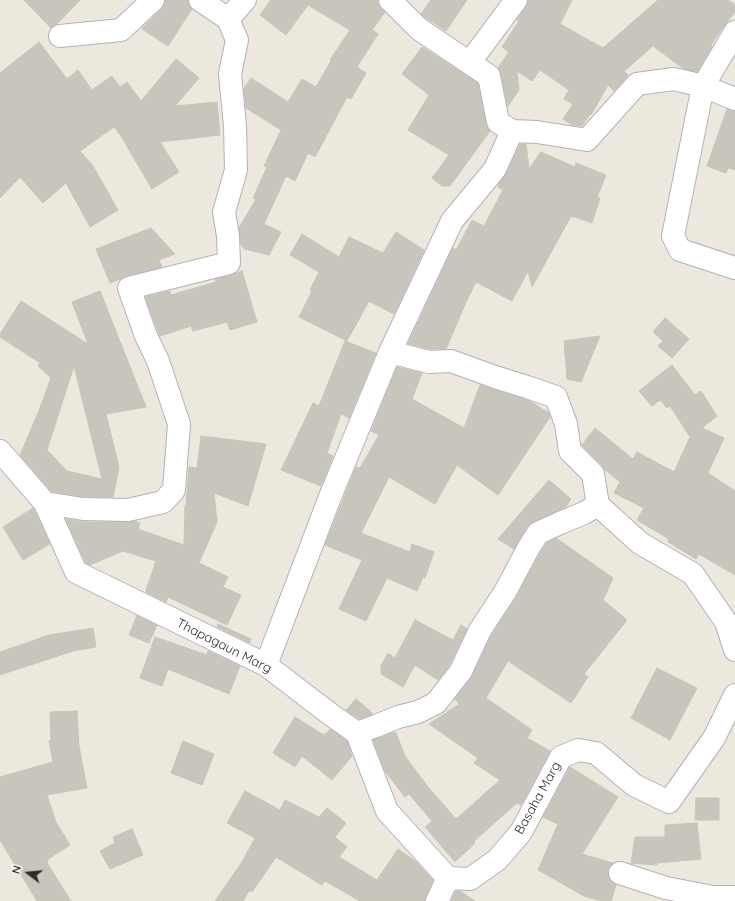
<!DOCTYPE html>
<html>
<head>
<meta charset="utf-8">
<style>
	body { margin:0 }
	#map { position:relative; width:735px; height:901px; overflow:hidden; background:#ede8dd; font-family:Quicksand,sans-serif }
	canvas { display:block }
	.north { position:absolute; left:8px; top:853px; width:40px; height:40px; -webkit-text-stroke:3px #fff; paint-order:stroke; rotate:286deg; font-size:11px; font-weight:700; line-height:16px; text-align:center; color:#2b2b2b }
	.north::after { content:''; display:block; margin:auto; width:14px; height:18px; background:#2b2b2b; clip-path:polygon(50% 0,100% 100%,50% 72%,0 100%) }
</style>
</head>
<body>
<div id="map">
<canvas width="735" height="901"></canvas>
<div class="north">N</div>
</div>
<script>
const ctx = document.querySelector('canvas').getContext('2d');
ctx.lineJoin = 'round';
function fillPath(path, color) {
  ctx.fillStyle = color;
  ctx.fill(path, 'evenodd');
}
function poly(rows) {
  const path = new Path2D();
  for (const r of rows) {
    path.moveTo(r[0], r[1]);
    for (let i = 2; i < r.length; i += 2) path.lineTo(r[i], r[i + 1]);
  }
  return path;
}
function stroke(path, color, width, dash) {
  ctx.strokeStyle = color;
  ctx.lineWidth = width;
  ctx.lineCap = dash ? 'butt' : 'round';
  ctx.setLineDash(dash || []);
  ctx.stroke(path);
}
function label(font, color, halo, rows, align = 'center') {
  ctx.font = font + ' Quicksand,sans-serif';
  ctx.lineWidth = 3;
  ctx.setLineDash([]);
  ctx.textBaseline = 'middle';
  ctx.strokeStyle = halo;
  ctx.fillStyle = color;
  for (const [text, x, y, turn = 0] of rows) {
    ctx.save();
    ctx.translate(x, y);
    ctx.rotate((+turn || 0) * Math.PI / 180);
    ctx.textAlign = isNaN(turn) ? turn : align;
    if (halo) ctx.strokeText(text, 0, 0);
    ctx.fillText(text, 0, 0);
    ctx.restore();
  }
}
const building = poly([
	[24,0,80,0,56,25,51,28,24,0],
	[165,0,188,0,189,5,192,9,168,46,142,29,144,26,162,9,165,4,165,0],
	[271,0,378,0,378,4,381,9,385,12,372,30,378,34,357,67,366,73,351,99,347,97,315,157,308,153,295,181,286,176,264,224,281,232,269,255,244,249,241,244,239,228,256,199,253,198,267,167,264,166,281,130,246,108,244,88,251,78,288,102,302,79,316,87,331,61,330,60,350,30,308,5,286,35,260,15,271,0],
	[431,0,467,0,446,31,425,17,421,14,431,0],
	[528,0,572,0,560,24,603,48,658,0,728,0,735,5,735,12,724,26,711,45,712,46,697,72,684,69,653,46,624,71,628,75,614,91,608,85,591,115,590,114,582,126,572,125,563,119,573,104,564,99,569,90,540,70,532,81,517,71,519,90,508,106,501,74,498,68,509,52,502,47,519,21,517,20,526,7,528,0],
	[39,42,67,79,78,70,92,90,112,76,120,87,127,82,141,101,176,59,199,78,175,106,217,102,220,135,160,142,179,172,152,189,121,136,114,127,80,151,93,166,118,210,90,227,66,183,43,203,20,177,0,198,0,73,39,42],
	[422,47,478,83,486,124,490,131,450,186,442,186,432,178,449,155,408,130,429,95,402,74,422,47],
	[727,109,735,111,735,170,728,168,726,173,707,166,727,109],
	[520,144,526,144,529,169,541,152,575,167,576,163,606,175,597,197,600,198,592,223,571,216,532,287,528,271,512,301,476,282,466,302,446,349,430,349,408,344,453,248,456,250,472,220,484,226,503,190,498,187,500,182,506,174,520,144],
	[151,228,175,254,159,260,162,267,134,274,134,273,110,283,96,249,151,228],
	[396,232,424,250,394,314,369,301,347,341,299,317,312,291,310,290,319,272,290,255,302,234,339,257,349,237,383,253,396,232],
	[242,271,257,322,230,330,227,322,193,331,191,326,160,336,145,297,170,291,171,295,216,282,215,279,232,275,242,271],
	[100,291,146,407,106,414,119,467,113,497,84,497,51,491,20,455,40,408,51,378,38,366,40,363,0,337,0,334,21,301,88,344,72,302,100,291],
	[74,366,102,479,67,471,47,450,74,366],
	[665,318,689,339,672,358,658,346,663,341,653,332,665,318],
	[600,336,581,382,567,379,564,341,600,336],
	[345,341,376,353,349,418,341,414,327,453,333,456,321,486,281,470,313,403,319,406,345,341],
	[672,365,695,395,701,391,717,416,702,428,724,438,708,473,735,491,735,575,699,554,696,559,668,542,669,539,637,520,644,508,614,493,620,482,604,469,602,465,582,445,595,428,633,459,637,452,674,472,690,437,670,406,667,408,660,400,652,406,639,391,672,365],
	[397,367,422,373,412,399,464,428,480,385,530,401,549,413,550,417,498,495,457,465,435,504,389,477,361,533,410,552,412,544,434,552,425,578,423,577,417,591,387,578,366,621,339,609,362,560,325,545,356,467,360,468,379,435,371,431,397,367],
	[201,436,266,444,248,506,214,493,217,522,199,563,228,577,223,587,241,595,227,625,168,597,166,602,146,592,147,590,146,590,156,561,123,551,90,565,86,563,66,519,83,522,128,522,134,521,140,523,138,529,184,545,185,505,186,506,189,467,197,468,201,436],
	[549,480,571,499,565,508,532,522,527,526,514,549,498,539,549,480],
	[33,508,50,544,23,560,3,527,33,508],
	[556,538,613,578,603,600,627,620,584,674,588,677,571,703,508,661,486,698,532,730,527,738,550,751,521,805,517,803,474,841,475,843,455,862,425,827,432,821,409,794,405,797,385,771,373,740,395,732,396,733,405,756,428,787,456,819,500,780,474,763,478,758,429,724,444,714,448,712,447,712,459,704,455,699,472,676,491,636,516,598,540,553,547,543,556,538],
	[137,616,157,625,149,643,129,635,137,616],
	[415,620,453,640,461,625,467,629,450,664,438,680,415,665,403,687,381,674,381,666,388,653,395,658,415,620],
	[218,624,251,639,250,643,217,627,218,624],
	[93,628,96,647,73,651,0,675,0,652,49,635,93,628],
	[155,637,207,655,208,651,240,666,229,694,168,669,162,686,140,678,155,637],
	[657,668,697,688,670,740,631,718,657,668],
	[356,699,369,710,373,714,359,719,346,710,356,699],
	[77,711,79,746,87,788,47,795,56,822,70,845,47,860,48,862,47,863,71,901,37,901,0,840,0,777,53,762,49,741,51,741,50,712,77,711],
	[295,717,324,735,325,733,326,734,330,729,347,741,352,756,332,780,302,756,295,767,273,753,295,717],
	[183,741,214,754,202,785,171,773,183,741],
	[570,767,618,797,582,854,613,863,608,869,608,875,610,881,616,885,611,901,601,901,584,896,538,870,558,824,543,817,570,767],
	[245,791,280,810,285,800,319,817,327,808,346,823,335,837,347,847,339,857,377,880,398,849,415,861,433,880,426,896,425,901,360,901,325,881,322,885,276,857,252,892,249,891,243,901,215,901,242,862,255,838,227,823,245,791],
	[696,798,719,798,719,820,695,820,696,798],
	[697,823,701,859,657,863,657,865,631,863,635,837,665,837,665,825,697,823],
	[132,829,143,855,110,869,100,851,115,843,113,837,132,829],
	[456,891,460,891,475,901,451,901,456,891]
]);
const minor = poly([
	[200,0,228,19],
	[390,0,419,29,489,76,498,122,512,131,537,132,587,140,637,84,674,79,703,86,735,99],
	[735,32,703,86,673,236,680,250,735,268],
	[60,36,121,30,153,0],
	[470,62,516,0],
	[390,352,429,362,451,361,495,377,527,387,556,397,566,424,570,451,593,474,598,505,640,543,693,574,726,622,735,650],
	[0,451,45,503,76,572,266,665,330,714,357,733,387,811,448,878,470,879,497,860,521,832,561,757,578,750,596,753,634,785,669,802,714,738,735,695],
	[45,503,83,509,128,510,163,502,174,490,179,424,158,361,146,336,129,288,229,263,228,236,224,212,236,170,235,126,230,74,237,40,228,19,245,0],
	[266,665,330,497,390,352,452,221,495,169,512,131],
	[357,733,376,726,398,717,418,712,436,703,461,671,480,630,505,592,529,547,538,533,560,523,584,513,598,505],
	[620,873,666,888,713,897,735,897],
	[437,901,448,878]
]);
const streetNames = [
	["Thapagaun Marg",224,646,27],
	["Basaha Marg",538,798,-61]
];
fillPath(building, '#c8c5bc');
stroke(building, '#c8c4b6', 1);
stroke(minor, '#b1b1bf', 24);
stroke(minor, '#fff', 22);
label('13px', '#2b2b2b', '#fff', streetNames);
</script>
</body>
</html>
